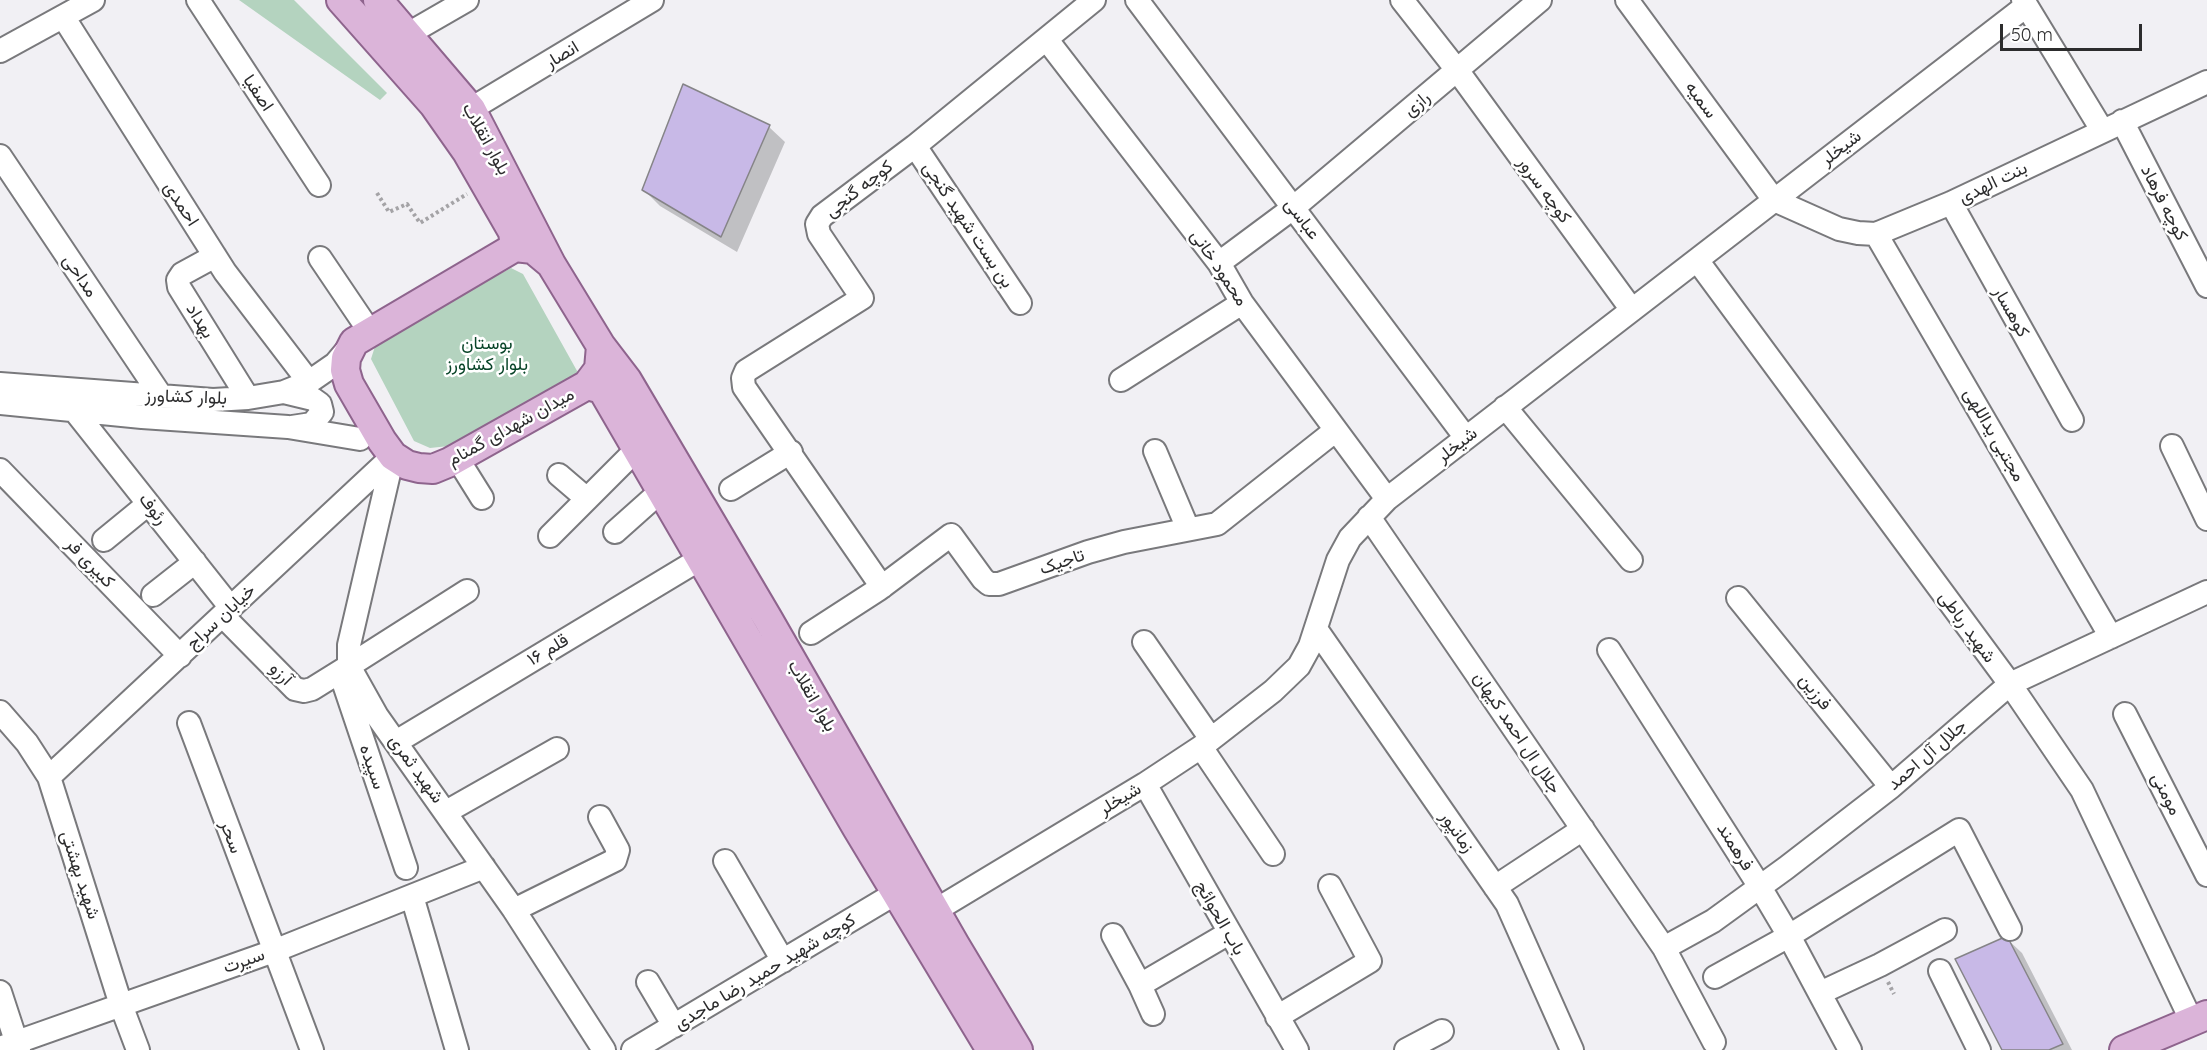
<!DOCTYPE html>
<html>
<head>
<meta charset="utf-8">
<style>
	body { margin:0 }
	#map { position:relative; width:2207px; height:1050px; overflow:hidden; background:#f1f0f4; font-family:Quicksand,sans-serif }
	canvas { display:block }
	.scale { position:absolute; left:2000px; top:24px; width:142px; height:27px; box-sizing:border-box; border:3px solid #2c2c2d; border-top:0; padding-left:8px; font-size:18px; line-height:21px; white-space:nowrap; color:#2c2c2d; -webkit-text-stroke:4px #fff; paint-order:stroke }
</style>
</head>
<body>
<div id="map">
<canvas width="2207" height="1050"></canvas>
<div class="scale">50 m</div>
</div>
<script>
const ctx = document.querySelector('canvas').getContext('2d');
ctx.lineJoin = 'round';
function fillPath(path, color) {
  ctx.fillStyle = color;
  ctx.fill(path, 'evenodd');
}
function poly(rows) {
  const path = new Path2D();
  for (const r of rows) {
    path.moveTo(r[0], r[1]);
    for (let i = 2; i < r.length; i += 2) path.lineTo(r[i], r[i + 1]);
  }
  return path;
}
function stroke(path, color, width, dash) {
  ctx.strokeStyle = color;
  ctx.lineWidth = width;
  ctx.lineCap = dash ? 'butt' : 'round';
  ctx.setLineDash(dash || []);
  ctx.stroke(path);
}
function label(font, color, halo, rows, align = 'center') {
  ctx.font = font + ' Quicksand,Vazirmatn,sans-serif';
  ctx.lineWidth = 5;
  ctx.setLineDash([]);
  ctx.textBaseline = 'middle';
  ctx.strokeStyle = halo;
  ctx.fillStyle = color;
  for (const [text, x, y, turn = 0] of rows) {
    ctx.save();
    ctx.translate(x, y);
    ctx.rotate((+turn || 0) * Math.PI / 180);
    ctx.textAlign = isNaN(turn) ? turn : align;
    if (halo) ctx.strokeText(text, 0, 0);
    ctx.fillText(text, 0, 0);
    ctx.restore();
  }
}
const green = poly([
	[239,0,294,0,387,93,380,100],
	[511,268,523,274,581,378,449,446,430,448,414,441,371,359,377,340]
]);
const shadow = poly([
	[684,87,769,127,785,142,737,252,660,206,644,190],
	[2006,938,2022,953,2072,1050,2003,1050]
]);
const building = poly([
	[683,84,770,125,721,237,642,190,683,84],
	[2007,936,2063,1044,2049,1050,2002,1050,1955,959,2007,936]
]);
const path = poly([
	[377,193,389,212,407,204,420,223,467,194],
	[1888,982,1894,994]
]);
const minor = poly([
	[198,0,319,185],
	[1137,0,1466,438],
	[1402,0,1457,70,1632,310],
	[1627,0,1774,200,1839,229,1858,233,1876,234,1951,203,2207,82],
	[2023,0,2102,130],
	[64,18,225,272,309,382],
	[408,34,467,0],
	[1047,40,1219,263,1242,303,1387,499],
	[0,51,93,0],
	[471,109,652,0],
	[2122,121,2207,286],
	[915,146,1020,303],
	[0,156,161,396],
	[1951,203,2072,420],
	[1876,234,2111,637],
	[215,256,182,274,178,280,179,287,248,398],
	[320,258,370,332],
	[1697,260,2010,684,2082,790,2192,1022],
	[1219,263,1293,208,1540,0],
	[1121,380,1242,303],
	[0,384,213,400,248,398,284,392,309,382,335,364,351,345],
	[284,392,313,399,320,404,322,412,312,424,292,427],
	[0,403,142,417,288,427,360,439],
	[1505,407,1631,560],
	[74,410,231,608],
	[2172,446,2207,519],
	[1155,451,1188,529],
	[393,456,349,645,349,666,377,716,514,910,604,1050],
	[457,458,482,498],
	[0,470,180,656],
	[559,475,587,499],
	[731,489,791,452],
	[1369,517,1664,948,1714,1042],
	[615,532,661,491],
	[550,536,637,449],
	[104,540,148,504],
	[882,587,744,387,743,378,746,371,862,298,819,234,817,224,822,216,915,146,1094,0],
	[153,595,195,562],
	[1738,598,1891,787],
	[223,616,295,689,304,691,312,689,349,666,467,591],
	[1316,629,1507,904,1572,1050],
	[811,633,879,589,951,535,983,579,989,584,999,584,1088,552,1124,542,1217,524,1336,430],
	[1144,642,1211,739],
	[1609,650,1760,887,1789,936,1850,1050],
	[347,673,344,684,406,868],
	[0,712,27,743,49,777,121,1005,138,1050],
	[2125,714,2207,875],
	[189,723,312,1050],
	[396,742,700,559],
	[1201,747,1273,854],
	[49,777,393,456],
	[1145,784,1297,1050],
	[446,812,557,749],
	[725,861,783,961],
	[1495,887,1583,829],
	[412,896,457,1050],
	[514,910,615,860,618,850,600,817],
	[936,910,1145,784,1201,747,1273,691,1299,666,1310,646,1338,560,1350,538,1387,499,2026,6],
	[1113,935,1140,985,1153,1014],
	[1664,948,1713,921,1786,868,1891,787,2010,684,2207,592],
	[1940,971,1979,1050],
	[1715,977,1789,936,1959,830,2010,929],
	[648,982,674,1026],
	[1140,985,1229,933],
	[0,992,19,1050],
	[1820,993,1880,965,1945,930],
	[1277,1017,1370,961,1330,886],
	[0,1048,274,951,484,867],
	[633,1050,896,893],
	[1406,1050,1442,1031]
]);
const major = poly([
	[341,0,434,105,467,152,513,232,515,247],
	[378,0,471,109,551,264],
	[515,247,533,249,551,264,601,346,599,369,587,385,450,462,433,469,419,468,407,465,393,456,382,441,349,384,345,370,346,358,354,342,515,247],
	[601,346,627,380,768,619,955,945,1018,1050],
	[587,385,602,389,857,828,991,1050],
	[2124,1050,2207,1015]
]);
const streetNames = [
	["انصار",562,55,-31],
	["اصفیا",258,93,56],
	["سمیه",1701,100,54],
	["رازی",1417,104,-40],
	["بلوار انقلاب",486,139,61],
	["شیخلر",1841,148,-38],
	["بنت الهدی",1993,183,-26],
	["کوچه گنجی",859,189,-38],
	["کوچه سرور",1544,190,54],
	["کوچه فرهاد",2164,203,63],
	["احمدی",181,204,57],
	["عباسی",1302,219,53],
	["بن بست شهید گنجی",968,225,56],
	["محمود خانی",1219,268,56],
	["مداحی",80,276,56],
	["کوهسار",2011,312,61],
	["بهداد",200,321,58],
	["بلوار کشاورز",186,397,2],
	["میدان شهدای گمنام",511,427,-29],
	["مجتبی یداللهی",1994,435,60],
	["شیخلر",1457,445,-38],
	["رئوف",153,509,52],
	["تاجیک",1062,562,-19],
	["کبیری فر",90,563,46],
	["خیابان سراج",221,617,-43],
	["شهید رباطی",1967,627,54],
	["قلم ۱۶",548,650,-31],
	["آرزو",281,674,45],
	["فرزین",1815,692,51],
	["بلوار انقلاب",812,696,60],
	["جلال ال احمد کیهان",1517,733,56],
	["جلال آل احمد",1927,755,-41],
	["سپیده",372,767,71],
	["شهید ثمری",416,769,54],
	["مومنی",2166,794,63],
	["شیخلر",1120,799,-31],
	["زمانپور",1457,832,55],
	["سحر",231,837,70],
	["فرهمند",1735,847,58],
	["شهید بهشتی",80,875,72],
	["باب الحوائج",1220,918,60],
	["سیرت",244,961,-20],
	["کوچه شهید حمید رضا ماجدی",765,972,-31]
];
const parkNames = [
	["بوستان",487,344],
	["بلوار کشاورز",487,365]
];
fillPath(green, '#b4d3bf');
fillPath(shadow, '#0003');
fillPath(building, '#c8b9e7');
stroke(building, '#858487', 1.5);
stroke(minor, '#79797c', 26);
stroke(major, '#8e648d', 32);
stroke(path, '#a4a3a6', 4, [3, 3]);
stroke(minor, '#fff', 22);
stroke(major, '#dbb4d9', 28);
label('18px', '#2c2c2d', '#fff', streetNames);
label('18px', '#094529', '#fff', parkNames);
</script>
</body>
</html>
